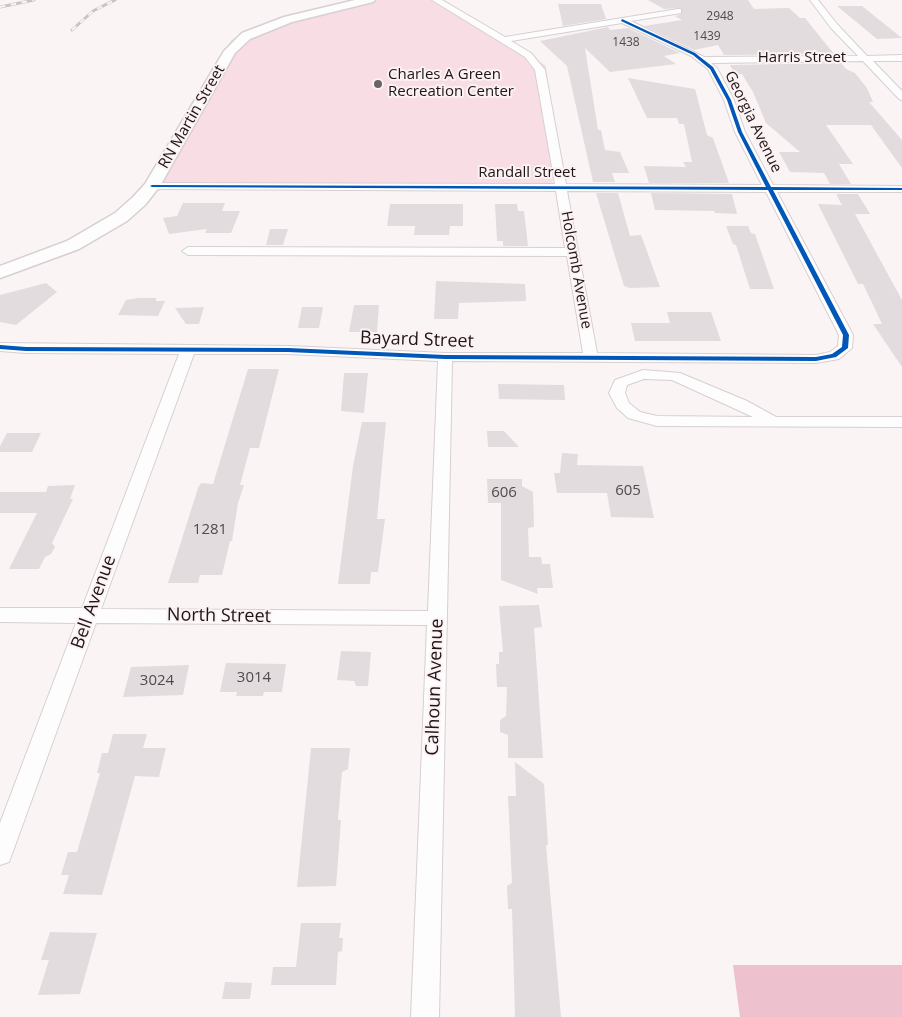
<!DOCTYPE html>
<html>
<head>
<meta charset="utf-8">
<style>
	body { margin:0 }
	canvas { display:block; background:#faf4f5 }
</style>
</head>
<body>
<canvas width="902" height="1017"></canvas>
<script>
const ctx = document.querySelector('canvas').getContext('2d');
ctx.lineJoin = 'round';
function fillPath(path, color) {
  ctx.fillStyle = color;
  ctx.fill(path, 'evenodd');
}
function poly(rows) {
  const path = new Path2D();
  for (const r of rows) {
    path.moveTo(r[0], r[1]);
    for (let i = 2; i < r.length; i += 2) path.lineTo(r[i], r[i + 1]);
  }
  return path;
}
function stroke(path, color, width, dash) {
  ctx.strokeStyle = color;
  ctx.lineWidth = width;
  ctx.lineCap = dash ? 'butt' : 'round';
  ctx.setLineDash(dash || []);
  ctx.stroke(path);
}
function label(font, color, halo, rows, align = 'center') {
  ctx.font = font + ' "Open Sans",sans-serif';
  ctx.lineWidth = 4;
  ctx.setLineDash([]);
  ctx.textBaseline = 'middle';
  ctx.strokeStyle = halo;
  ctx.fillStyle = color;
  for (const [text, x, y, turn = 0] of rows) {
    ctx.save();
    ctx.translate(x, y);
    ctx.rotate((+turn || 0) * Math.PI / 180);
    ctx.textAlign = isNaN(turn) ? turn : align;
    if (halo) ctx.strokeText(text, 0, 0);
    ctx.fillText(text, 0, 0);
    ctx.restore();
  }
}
const green = poly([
	[365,0,433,0,460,15,500,33,546,66,553,185,151,185,198,108,231,40,278,19]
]);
const forest = poly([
	[733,965,902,965,902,1017,740,1017]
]);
const building = poly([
	[648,0,748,0,754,9,789,8,800,18,805,18,834,54,724,55,718,45,694,50,644,26,682,20,675,16,682,14,682,8,664,9],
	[558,4,601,4,606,19,563,26],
	[837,6,862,6,902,38,877,39],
	[608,27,610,30,628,28,680,53,664,56,676,64,610,72,585,48,598,130,601,130,605,150,620,152,629,173,612,173,615,182,593,182,567,66,540,41],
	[841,63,846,69,855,73,867,88,873,102,869,102,902,140,902,168,871,125,826,125,853,164,839,164,851,184,830,184,824,173,790,172,779,152,800,152,766,123,753,92,742,74,735,74,730,65],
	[628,78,695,89,707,135,713,138,729,183,649,183,644,166,686,167,683,162,692,162,684,124,679,124,677,118,647,118],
	[596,193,618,193,630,236,641,235,660,287,630,288,624,286],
	[651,193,732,194,737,214,715,213,714,211,655,210],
	[836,194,858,194,870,214,855,214,902,300,902,367,873,324,882,324,863,284,858,284,818,204,842,205],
	[183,203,225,203,222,211,240,211,231,233,205,233,207,229,169,234,163,218,177,216],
	[390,204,463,204,463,226,450,226,449,235,414,235,415,226,387,226],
	[495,204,517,204,518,211,524,211,528,246,503,246,503,241,497,241],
	[726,226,748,226,751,233,755,234,774,289,750,289,736,245,733,244],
	[270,229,288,229,283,245,266,245],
	[436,281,525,284,526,301,459,303,458,319,434,319],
	[46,283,57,292,16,325,0,322,0,295],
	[138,298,156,298,156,301,165,301,158,316,118,315,126,300],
	[354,305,379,305,377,332,349,332],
	[204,307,199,324,186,324,175,308],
	[302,307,323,307,319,328,298,328],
	[667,312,711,312,721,341,635,341,631,323,670,323],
	[248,369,279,369,259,448,250,448,240,485,244,485,238,503,232,541,230,541,222,575,200,575,198,583,168,583,198,488,201,483,213,484],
	[344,373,368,373,364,413,341,411],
	[498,384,564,385,565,400,499,399],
	[362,422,386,422,377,519,385,519,378,572,371,572,370,584,338,584,353,466],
	[487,431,504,431,519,447,488,447],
	[7,433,41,433,32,452,0,452,0,446],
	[562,453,578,454,577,465,643,466,654,518,611,517,607,493,557,493,554,473,560,473],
	[487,479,522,479,522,486,533,492,534,527,528,528,529,557,541,557,542,564,550,564,553,588,537,588,538,594,501,580,501,503,488,503],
	[75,485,70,499,73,499,52,543,55,547,51,554,45,557,39,569,9,569,37,513,0,513,0,492,46,492,48,486],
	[539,605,542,627,534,628,543,758,508,758,508,735,500,732,500,720,506,716,507,687,497,687,496,664,499,664,499,652,503,652,499,606],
	[341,651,371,652,368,686,356,686,354,681,337,680],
	[226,663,286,664,282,692,264,692,263,696,236,696,237,692,220,692],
	[189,665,183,695,123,697,131,667],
	[113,734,147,734,143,748,166,748,159,777,135,776,102,895,63,894,69,875,61,875,68,852,77,852,100,773,97,773,102,753,108,753],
	[311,748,350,748,348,769,342,772,338,820,341,820,336,886,297,887],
	[515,762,544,784,548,845,546,845,561,1017,515,1017,512,909,508,909,507,886,512,883,508,796,516,796],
	[301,923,341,923,339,938,343,938,342,951,338,952,336,985,271,985,273,967,296,967],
	[50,932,97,933,80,994,38,995,49,960,41,960],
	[225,982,252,983,250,999,222,999]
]);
const street = poly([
	[432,0,442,0,505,37,678,9,681,9,681,13,631,21,704,57,858,56,831,28,810,0,818,0,837,24,867,56,902,55,902,61,873,61,902,91,902,100,899,99,863,61,711,63,717,68,734,100,745,132,773,185,902,186,902,192,777,192,853,335,852,348,839,359,816,363,452,361,439,1017,411,1017,427,625,96,623,12,854,9,862,0,865,0,823,76,623,0,622,0,608,82,608,179,354,26,353,0,351,0,343,288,346,445,353,583,353,567,256,188,255,182,251,188,247,565,248,556,191,152,189,146,186,152,183,555,184,535,70,525,57,432,0],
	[622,23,691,56,708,69,724,100,735,132,762,185,566,184,545,70,531,53,511,41,622,23],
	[567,191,766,192,839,335,838,346,830,352,816,355,597,353,567,191],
	[194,354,288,354,438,361,428,611,101,609,194,354],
	[643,370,680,373,747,401,776,417,902,417,902,427,657,426,628,418,617,408,609,393,615,380,643,370],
	[644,379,672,380,753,417,657,416,640,412,629,403,625,393,627,385,644,379]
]);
const secondary = poly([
	[355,0,375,0,373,2,292,22,250,39,235,53,160,186,145,205,127,221,79,249,0,278,0,266,67,241,115,213,133,197,145,184,224,51,242,33,284,17,355,0]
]);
const rail = poly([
	[0,7,34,0],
	[72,30,93,11,115,0]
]);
const cycleway = poly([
	[622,19,695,53,713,67,731,100,742,132,771,187,902,188,902,190,773,190,849,335,848,348,836,357,816,361,445,359,288,352,26,351,0,349,0,345,26,347,288,348,445,355,816,357,832,354,842,347,843,335,768,190,152,187,150,186,152,185,766,187,738,132,727,100,710,69,693,55,621,21,622,19]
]);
const markers = [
	[378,84,5,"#6b6365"]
];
const farNumbernames = [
	["2948",720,17],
	["1439",707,37],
	["1438",626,43]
];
const farStreetnames = [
	["Harris Street",802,58],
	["RN Martin Street",192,117,-60],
	["Georgia Avenue",753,122,64],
	["Randall Street",527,173],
	["Holcomb Avenue",576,270,80]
];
const farPoinames = [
	["Charles A Green",388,75],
	["Recreation Center",388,92]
];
const numberNames = [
	["605",628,491],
	["606",504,493],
	["1281",210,530],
	["3014",254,678],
	["3024",157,681]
];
const streetNames = [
	["Bayard Street",417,340,2],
	["Bell Avenue",94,602,-70],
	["North Street",219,616,1],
	["Calhoun Avenue",435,687,-88]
];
fillPath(green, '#f9dde4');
fillPath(forest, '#edc1cd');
fillPath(building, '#e3dcde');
stroke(street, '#d7cfd1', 2);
stroke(secondary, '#d7cfd1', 3);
fillPath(street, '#fefdfe');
fillPath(secondary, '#fefdfe');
stroke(rail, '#c7c4c5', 3);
stroke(rail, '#fcf2f4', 2, [5.5]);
fillPath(cycleway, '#0057b8');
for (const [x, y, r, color] of markers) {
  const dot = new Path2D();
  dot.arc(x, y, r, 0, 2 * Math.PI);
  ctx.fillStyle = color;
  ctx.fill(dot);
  stroke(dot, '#fcf2f4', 2);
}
label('12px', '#524a4c', null, farNumbernames);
label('15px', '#1e1517', '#fcf2f4', farStreetnames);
label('15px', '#1e1517', '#fcf2f4', farPoinames, 'left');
label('15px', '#524a4c', null, numberNames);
label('18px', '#1e1517', '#fcf2f4', streetNames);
</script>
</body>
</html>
